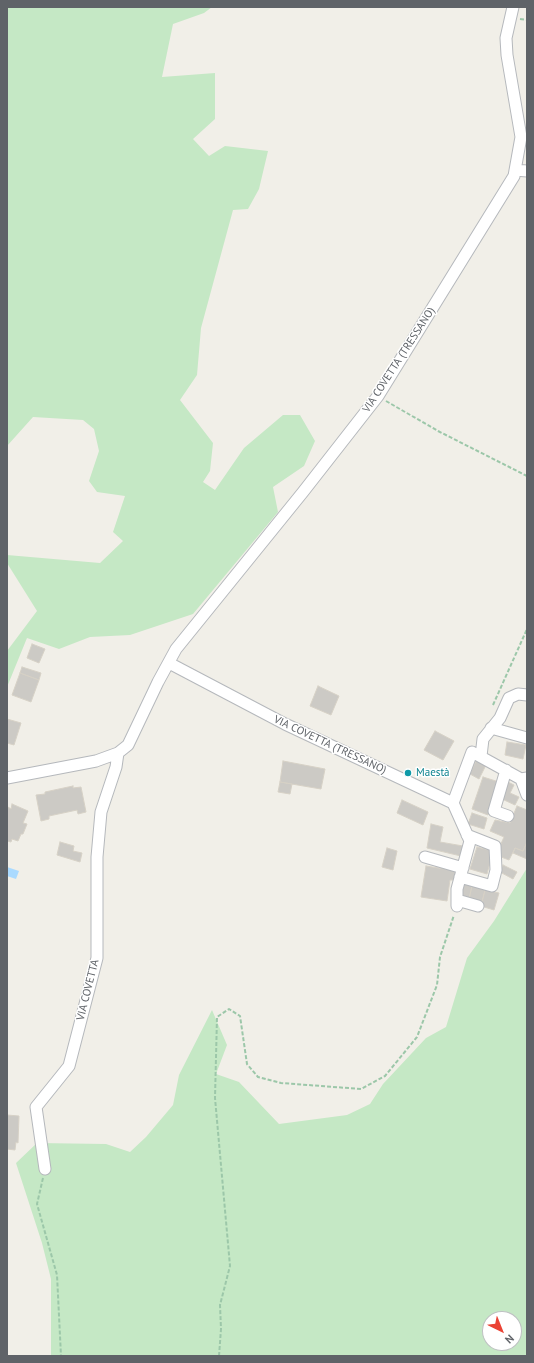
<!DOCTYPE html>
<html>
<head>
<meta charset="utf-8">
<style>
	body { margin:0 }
	#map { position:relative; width:534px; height:1363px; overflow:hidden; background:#f1efe8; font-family:"PT Sans",sans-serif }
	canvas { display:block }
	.frame { position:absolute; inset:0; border:8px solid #5f6368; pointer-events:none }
	.north { position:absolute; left:482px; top:1311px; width:40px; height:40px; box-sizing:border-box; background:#fff; border:1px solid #bfc1c3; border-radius:50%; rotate:137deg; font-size:11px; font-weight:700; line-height:16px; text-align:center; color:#5f6368 }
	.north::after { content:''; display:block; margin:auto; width:14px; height:18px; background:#ea4335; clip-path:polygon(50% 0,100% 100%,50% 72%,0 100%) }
</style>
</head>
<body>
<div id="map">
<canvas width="534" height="1363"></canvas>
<div class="frame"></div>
<div class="north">N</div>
</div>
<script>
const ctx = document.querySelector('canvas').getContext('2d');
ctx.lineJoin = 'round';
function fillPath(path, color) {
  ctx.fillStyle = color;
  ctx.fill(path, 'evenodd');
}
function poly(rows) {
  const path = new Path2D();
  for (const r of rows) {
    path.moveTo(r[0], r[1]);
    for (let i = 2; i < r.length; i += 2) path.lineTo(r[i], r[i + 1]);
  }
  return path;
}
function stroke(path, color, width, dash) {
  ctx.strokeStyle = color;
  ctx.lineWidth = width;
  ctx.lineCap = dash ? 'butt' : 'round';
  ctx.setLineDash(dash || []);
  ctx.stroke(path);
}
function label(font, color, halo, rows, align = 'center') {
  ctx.font = font + ' "PT Sans",sans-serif';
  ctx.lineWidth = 3;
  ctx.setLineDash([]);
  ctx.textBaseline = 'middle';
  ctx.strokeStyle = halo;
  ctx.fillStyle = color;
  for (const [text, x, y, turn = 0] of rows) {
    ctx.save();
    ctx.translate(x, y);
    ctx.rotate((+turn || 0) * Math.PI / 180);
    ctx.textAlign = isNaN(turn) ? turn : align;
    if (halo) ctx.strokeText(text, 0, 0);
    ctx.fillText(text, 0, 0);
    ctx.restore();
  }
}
const green = poly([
	[7,7,212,7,204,13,173,24,162,77,215,73,215,119,193,139,209,156,225,146,268,151,259,189,248,209,233,210,201,328,197,375,180,400,213,443,210,471,203,482,215,490,244,448,283,415,300,415,315,441,304,466,273,487,278,512,193,614,130,635,90,637,59,649,27,638,7,687,7,651,37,611,7,563,7,555,100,563,123,541,113,532,125,496,97,492,89,481,99,451,94,429,83,420,33,417,7,446],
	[527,868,527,1356,51,1356,51,1279,42,1243,16,1163,37,1143,106,1144,130,1152,146,1137,173,1105,179,1075,212,1010,227,1045,216,1074,239,1082,279,1124,347,1115,370,1104,383,1084,426,1038,446,1027,467,958,494,921],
	[490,1319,514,1319,514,1343,490,1343]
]);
const water = poly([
	[7,867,19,871,16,879,7,876]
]);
const building = poly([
	[32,644,45,649,39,663,27,658,32,644],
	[22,667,41,673,39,680,20,673,22,667],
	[20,673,39,680,31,702,12,695,20,673],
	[318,686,339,696,331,715,310,706,318,686],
	[7,719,21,723,14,745,7,743,7,719],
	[435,731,454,741,443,760,424,750,435,731],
	[507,742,526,745,523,759,505,755,507,742],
	[283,761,325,769,321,789,280,782,283,761],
	[476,761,486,765,479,779,470,774,476,761],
	[483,777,499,782,488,815,472,809,483,777],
	[506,781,514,785,510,793,519,797,515,805,502,799,505,793,501,791,506,781],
	[280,782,292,784,290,794,278,792,280,782],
	[73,786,73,788,81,787,86,812,78,814,77,810,49,816,49,819,41,821,36,795,45,794,45,792,73,786],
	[402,800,428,812,423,825,397,813,402,800],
	[12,804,28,811,23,823,27,824,23,834,21,834,18,841,12,839,11,842,7,841,7,810,8,807,11,809,12,804],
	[517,806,527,810,527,842,523,851,515,848,509,860,496,855,504,837,490,831,495,820,510,823,517,806],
	[472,813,487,818,484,829,468,824,472,813],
	[431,824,443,827,440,842,463,846,461,856,427,848,431,824],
	[60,842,74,846,73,851,82,853,80,862,57,855,60,842],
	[527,842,527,859,513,853,515,848,523,851,527,842],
	[477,847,493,851,487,874,470,869,477,847],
	[387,848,397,851,393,870,382,867,387,848],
	[503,865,517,872,513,879,500,872,503,865],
	[426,866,457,871,455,880,450,880,447,901,421,897,426,866],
	[464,884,472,886,469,899,460,897,464,884],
	[472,886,485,890,482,902,469,899,472,886],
	[485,890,499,893,494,910,481,906,485,890],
	[7,1115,19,1116,18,1143,16,1142,15,1150,7,1149,7,1115]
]);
const path = poly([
	[520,19,527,20],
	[386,401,438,431,527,476],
	[493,705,527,629],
	[43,1178,37,1204,57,1275,61,1356],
	[219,1356,221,1329,220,1305,230,1266,215,1098,217,1017,229,1009,240,1016,247,1064,258,1077,281,1083,361,1089,385,1076,417,1037,437,985,440,957,454,915]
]);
const minor = poly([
	[515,170,527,171],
	[169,663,285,724,453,803,472,752,521,779,527,778],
	[491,728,527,738],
	[481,756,483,739,500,718,509,698,518,694,527,695],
	[506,770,494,811,508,816],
	[7,778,96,761,118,753,128,745,158,682,176,649,303,492,378,396,514,176,521,137,507,55,506,38,513,7],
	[521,779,527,795],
	[453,803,470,841,457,889,457,906],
	[425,857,463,868],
	[460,877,492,886,496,870,495,846,467,835],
	[457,900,478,906],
	[45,1169,36,1107,69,1066,97,958,97,857,101,812,116,767,118,753]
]);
const markers = [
	[408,773,4,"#0f9aa8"]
];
const streetNames = [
	["VIA COVETTA (TRESSANO)",399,360,-57],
	["VIA COVETTA (TRESSANO)",330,745,25],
	["VIA COVETTA",88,990,-76]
];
const cultureNames = [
	["Maestà",416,773]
];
fillPath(green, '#c5e8c5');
fillPath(water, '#aadaff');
fillPath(building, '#cccac5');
stroke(building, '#d6d1c6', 1);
stroke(minor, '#b5b8bc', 13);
stroke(path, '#9cc7a9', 2, [4, 2]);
stroke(minor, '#fff', 11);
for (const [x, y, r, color] of markers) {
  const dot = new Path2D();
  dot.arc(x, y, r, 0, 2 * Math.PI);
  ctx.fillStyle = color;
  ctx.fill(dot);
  stroke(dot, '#fff', 1.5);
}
label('11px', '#5f6368', '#fff', streetNames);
label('11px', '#0d838f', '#fff', cultureNames, 'left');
</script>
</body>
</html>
